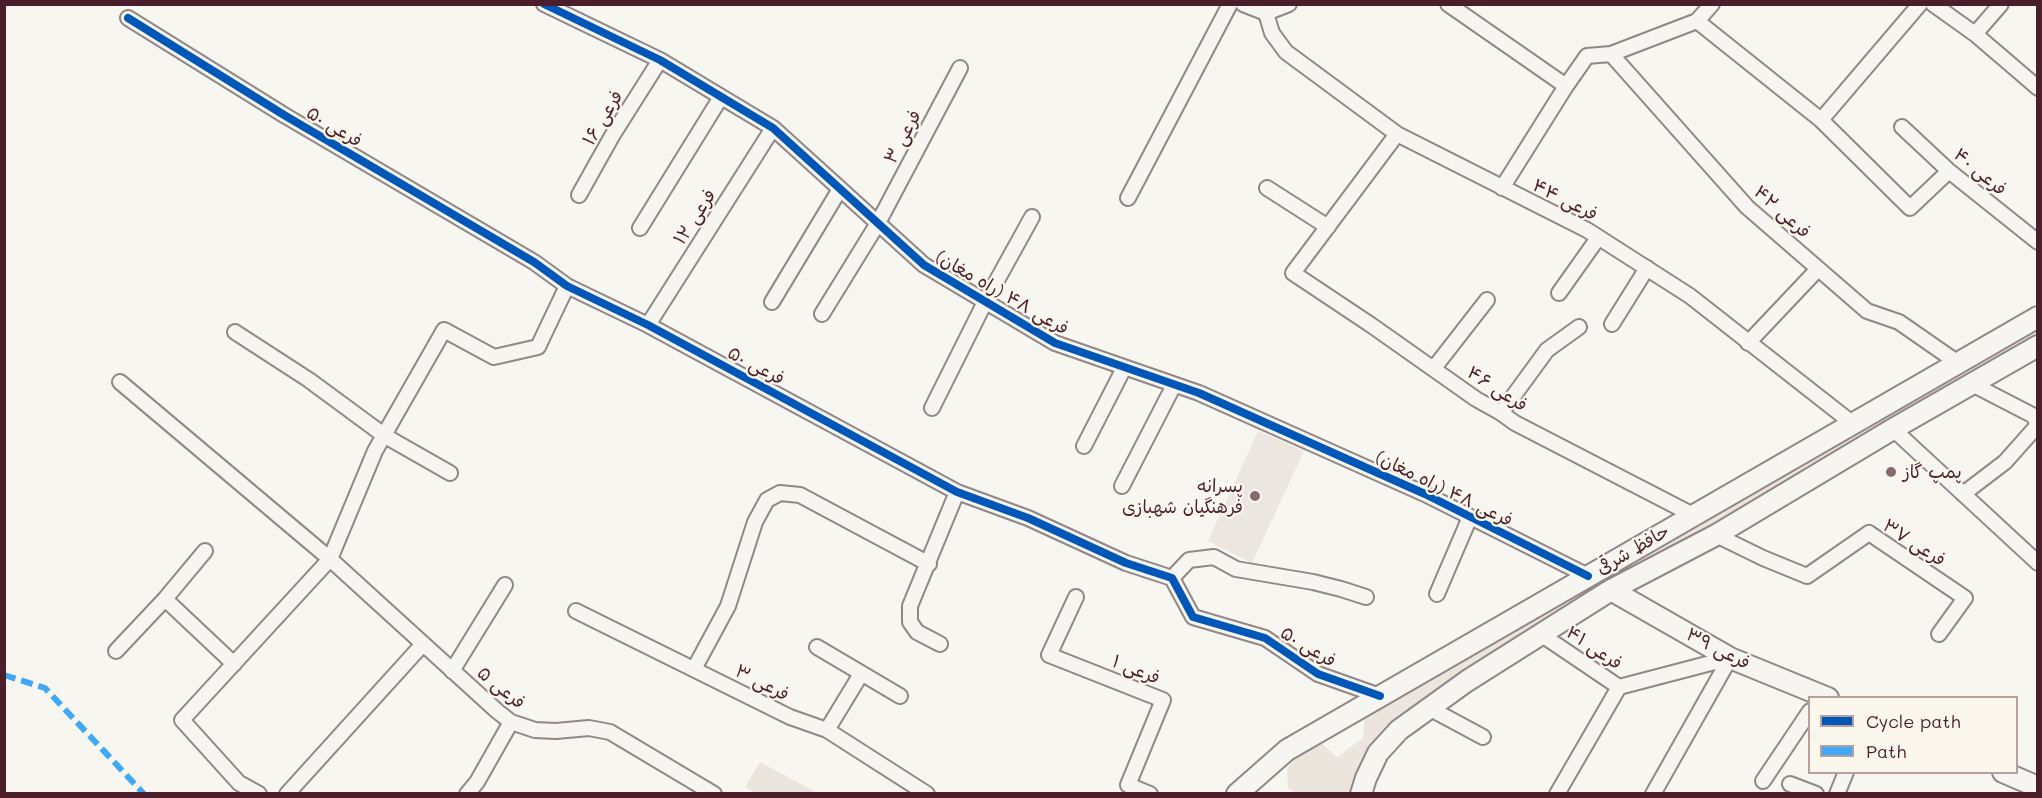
<!DOCTYPE html>
<html>
<head>
<meta charset="utf-8">
<style>
	body { margin:0 }
	#map { position:relative; width:2042px; height:798px; overflow:hidden; background:#f8f6f0; font-family:Mali,sans-serif }
	canvas { display:block }
	.frame { position:absolute; inset:0; border:6px solid #4a1f2b; pointer-events:none }
	.legend { position:absolute; left:1808px; top:696px; width:210px; height:78px; box-sizing:border-box; background:#fbf7ec; border:2px solid #b4a19f; margin:0; padding:8px 10px; list-style:none; font-size:18px; color:#4a1f2b }
	.legend li { display:flex; align-items:center; gap:12px; height:30px }
	.legend b { width:30px; border:2px solid #b4a19f }
</style>
</head>
<body>
<div id="map">
<canvas width="2042" height="798"></canvas>
<div class="frame"></div>
<ul class="legend">
<li><b style="height:8px;background:#0057b8"></b>Cycle path</li>
<li><b style="height:8px;background:#3fa9f5"></b>Path</li>
</ul>
</div>
<script>
const ctx = document.querySelector('canvas').getContext('2d');
ctx.lineJoin = 'round';
function fillPath(path, color) {
  ctx.fillStyle = color;
  ctx.fill(path, 'evenodd');
}
function poly(rows) {
  const path = new Path2D();
  for (const r of rows) {
    path.moveTo(r[0], r[1]);
    for (let i = 2; i < r.length; i += 2) path.lineTo(r[i], r[i + 1]);
  }
  return path;
}
function stroke(path, color, width, dash) {
  ctx.strokeStyle = color;
  ctx.lineWidth = width;
  ctx.lineCap = dash ? 'butt' : 'round';
  ctx.setLineDash(dash || []);
  ctx.stroke(path);
}
function label(font, color, halo, rows, align = 'center') {
  ctx.font = font + ' Mali,"Playpen Sans Arabic",sans-serif';
  ctx.lineWidth = 4.5;
  ctx.setLineDash([]);
  ctx.textBaseline = 'middle';
  ctx.strokeStyle = halo;
  ctx.fillStyle = color;
  for (const [text, x, y, turn = 0] of rows) {
    ctx.save();
    ctx.translate(x, y);
    ctx.rotate((+turn || 0) * Math.PI / 180);
    ctx.textAlign = isNaN(turn) ? turn : align;
    if (halo) ctx.strokeText(text, 0, 0);
    ctx.fillText(text, 0, 0);
    ctx.restore();
  }
}
const built = poly([
	[1258,431,1304,451,1252,563,1208,541]
]);
const green = poly([
	[2037,326,2037,339,1680,545,1395,720,1366,753,1352,793,1295,793,1288,788,1287,770,1298,753,1320,742,1337,757,1363,738,1365,714],
	[760,762,817,793,751,793,752,791,745,787]
]);
const street = poly([
	[544,4,660,60,773,128,924,265,1055,343,1199,393,1425,494,1588,576],
	[1243,4,1266,13,1289,4],
	[1448,4,1566,86],
	[1933,4,1975,34,2038,88],
	[1266,13,1272,33,1286,52,1397,134,1587,230,1690,296,1852,423],
	[128,18,284,115,534,262,567,286,648,325,957,492,1028,518,1126,563,1172,578,1193,617,1265,638,1318,674,1380,696],
	[1697,21,1821,120,1910,208,1949,171],
	[1975,34,2001,4],
	[1611,54,1747,207,1867,311,1899,322,1958,363],
	[1821,120,1920,4],
	[1902,127,1949,171,2038,242],
	[1397,134,1293,273,1371,325,1476,399,1501,413,1515,423,1693,515],
	[1267,188,1328,227],
	[1502,188,1566,86,1587,56,1611,54,1697,21,1712,4],
	[579,195,612,136,660,60],
	[1128,198,1230,4],
	[640,228,721,97],
	[1559,293,1598,238],
	[772,302,840,189],
	[822,314,878,223,960,68],
	[1612,324,1647,268],
	[648,325,773,128],
	[235,332,309,380,385,436,450,473],
	[1748,343,1818,269],
	[1434,368,1487,300],
	[120,382,330,559,497,711,511,722,535,730,556,731,589,728,610,732,714,794],
	[1972,384,2034,416,2038,427],
	[932,408,985,302,1032,217],
	[1501,413,1547,350,1579,327],
	[1893,429,2038,563],
	[1084,446,1124,368],
	[1122,486,1174,385],
	[1963,494,2005,462,2037,426],
	[1716,535,1763,558,1807,576,1869,533,1965,598,1939,634],
	[1172,578,1189,560,1214,557,1236,569,1313,582,1341,589,1366,597],
	[1437,594,1470,517],
	[1076,597,1049,655,1163,700,1128,785,1150,794],
	[165,599,234,664],
	[576,611,790,717,827,730,927,794],
	[1542,635,1619,687,1730,658],
	[940,644,917,632,910,622,910,606,957,492],
	[817,647,900,696],
	[116,651,165,599,205,551],
	[694,669,728,606,755,522,767,500,780,493,800,495,929,564],
	[452,671,505,585],
	[1429,708,1483,737],
	[827,730,861,674],
	[1763,781,1810,711],
	[1790,784,1816,794],
	[259,794,239,783,182,720,330,559,375,451,444,330,494,357,538,347,567,286],
	[287,794,423,644],
	[467,794,477,782,511,722],
	[1557,794,1619,687],
	[1653,794,1730,658],
	[1837,794,1846,772]
]);
const secondary = poly([
	[1611,590,1730,658,1828,698],
	[2003,772,2038,787],
	[1237,794,1287,750,2038,317],
	[1361,794,1366,778,1378,753,1399,730,1467,681,1611,590,1716,535,1893,429,2038,346]
]);
const quiet = poly([
	[4,675,45,688,144,794]
]);
const cycleway = poly([
	[544,4,660,60,773,128,924,265,1055,343,1199,393,1425,494,1588,576],
	[128,18,284,115,534,262,567,286,648,325,957,492,1028,518,1126,563,1172,578,1193,617,1265,638,1318,674,1380,696]
]);
const markers = [
	[1891,472,6,"#876a70"],
	[1255,496,6,"#876a70"]
];
const streetNames = [
	["فرعی ۱۶",603,118,-59],
	["فرعی ۵۰",334,127,31],
	["فرعی ۳",903,137,-62],
	["فرعی ۴۰",1980,172,40],
	["فرعی ۴۴",1565,200,27],
	["فرعی ۴۲",1782,212,42],
	["فرعی ۱۲",695,217,-57],
	["فرعی ۴۸ (راه مغان)",1002,293,30],
	["فرعی ۵۰",756,366,28],
	["فرعی ۴۶",1497,389,33],
	["فرعی ۴۸ (راه مغان)",1444,489,26],
	["فرعی ۳۷",1914,543,33],
	["حافظ شرقی",1633,550,-30],
	["فرعی ۵۰",1308,647,31],
	["فرعی ۴۱",1594,648,34],
	["فرعی ۳۹",1718,649,27],
	["فرعی ۱",1136,670,22],
	["فرعی ۳",762,683,27],
	["فرعی ۵",501,688,39]
];
const poiNames = [
	["پمپ گاز",1903,472],
	["پسرانه",1243,486,"right"],
	["فرهنگیان شهبازی",1243,507,"right"]
];
fillPath(built, '#ebe6df');
fillPath(green, '#ece5de');
stroke(street, '#918787', 18);
stroke(secondary, '#918787', 24);
stroke(street, '#f6f5f1', 14);
stroke(secondary, '#f6f5f1', 20);
stroke(quiet, '#3fa9f5', 6, [12, 6]);
stroke(cycleway, '#0057b8', 8);
for (const [x, y, r, color] of markers) {
  const dot = new Path2D();
  dot.arc(x, y, r, 0, 2 * Math.PI);
  ctx.fillStyle = color;
  ctx.fill(dot);
  stroke(dot, '#fbf7ec', 2);
}
label('18px', '#4a1f2b', '#fbf7ec', streetNames);
label('18px', '#4a1f2b', '#fbf7ec', poiNames, 'left');
</script>
</body>
</html>
